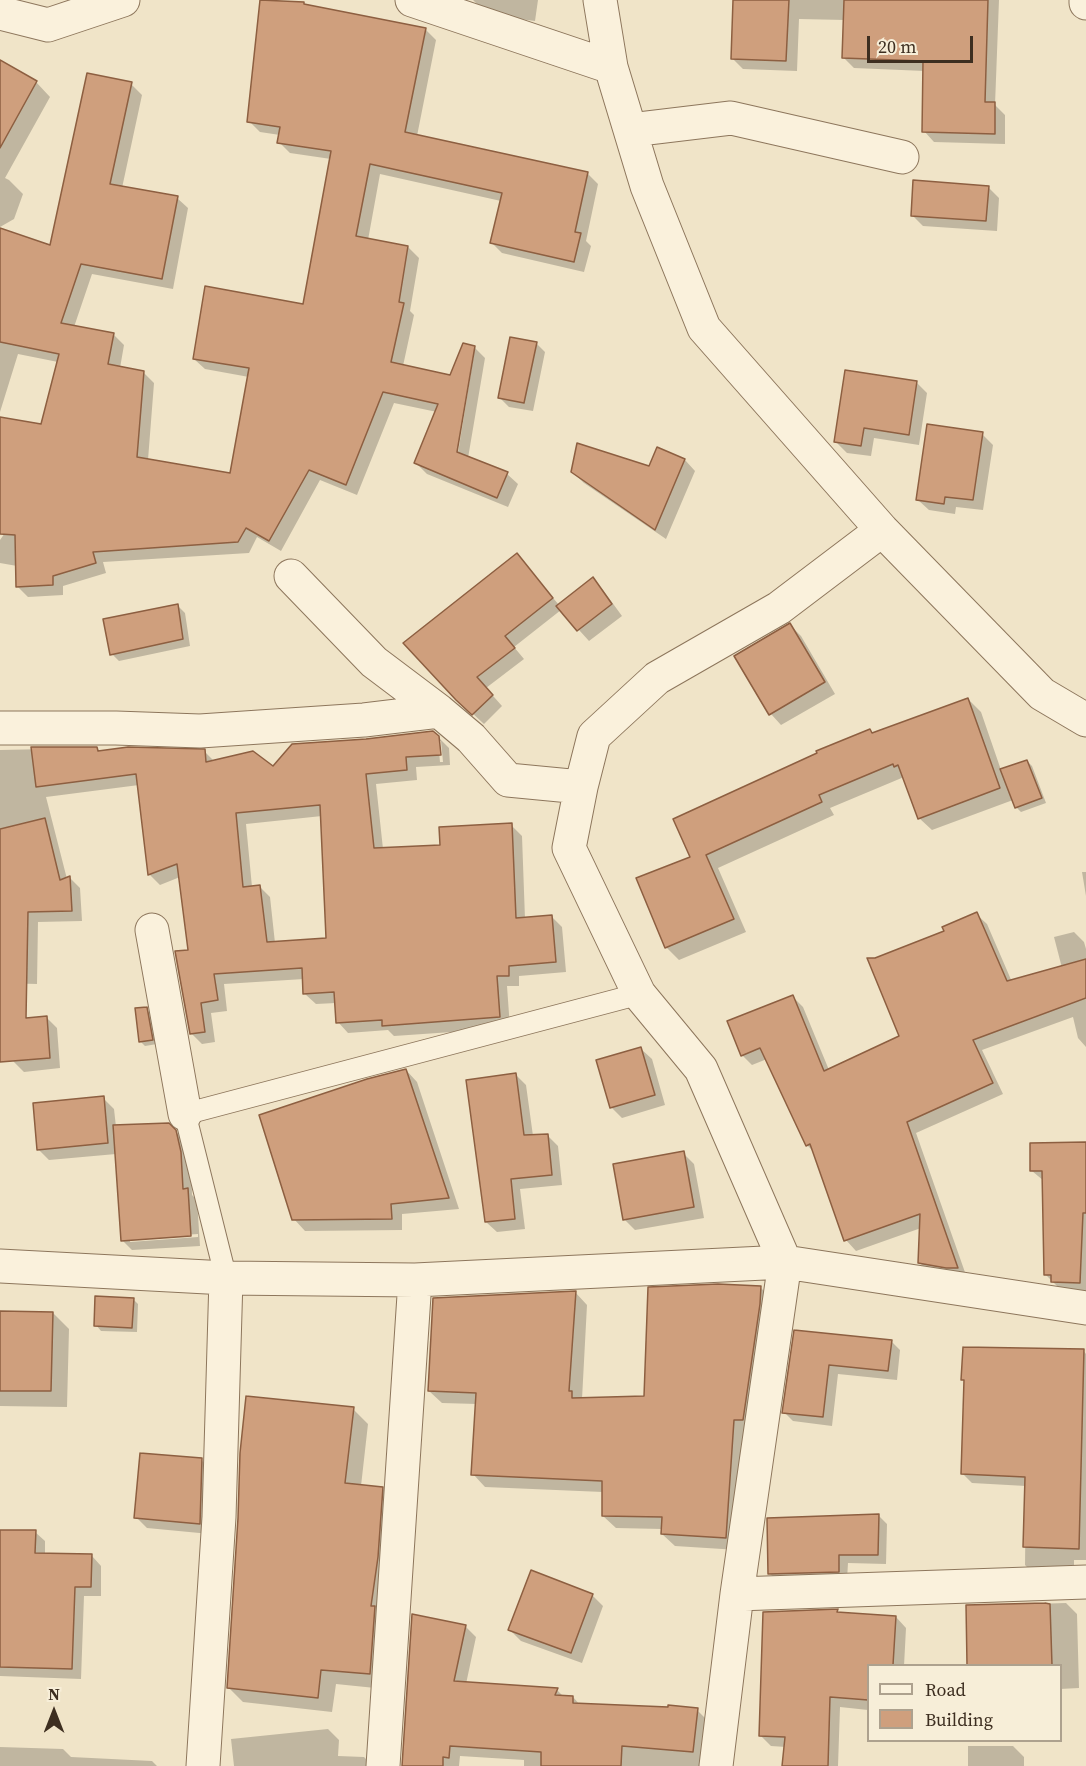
<!DOCTYPE html>
<html>
<head>
<meta charset="utf-8">
<style>
	body { margin:0 }
	#map { position:relative; width:1086px; height:1766px; overflow:hidden; background:#f0e4c8; font-family:"Source Serif 4",serif }
	canvas { display:block }
	.legend { position:absolute; left:867px; top:1664px; width:195px; height:78px; box-sizing:border-box; background:#f7eed8; border:2px solid #ada18e; margin:0; padding:8px 10px; list-style:none; font-size:18px; color:#3d2e20 }
	.legend li { display:flex; align-items:center; gap:12px; height:30px }
	.legend b { width:30px; border:2px solid #ada18e }
	.north { position:absolute; left:24px; top:1682px; width:60px; height:60px; -webkit-text-stroke:4px #f7eed8; paint-order:stroke; rotate:0deg; font-size:16px; font-weight:700; line-height:24px; text-align:center; color:#3d2e20 }
	.north::after { content:''; display:block; margin:auto; width:21px; height:27px; background:#3d2e20; clip-path:polygon(50% 0,100% 100%,50% 72%,0 100%) }
	.scale { position:absolute; left:867px; top:36px; width:106px; height:27px; box-sizing:border-box; border:3px solid #3d2e20; border-top:0; padding-left:8px; font-size:18px; line-height:21px; white-space:nowrap; color:#3d2e20; -webkit-text-stroke:4px #f7eed8; paint-order:stroke }
</style>
</head>
<body>
<div id="map">
<canvas width="1086" height="1766"></canvas>
<ul class="legend">
<li><b style="height:8px;background:#faf1dc"></b>Road</li>
<li><b style="height:16px;background:#cf9f7d"></b>Building</li>
</ul>
<div class="north">N</div>
<div class="scale">20 m</div>
</div>
<script>
const ctx = document.querySelector('canvas').getContext('2d');
ctx.lineJoin = 'round';
function fillPath(path, color) {
  ctx.fillStyle = color;
  ctx.fill(path, 'evenodd');
}
function poly(rows) {
  const path = new Path2D();
  for (const r of rows) {
    path.moveTo(r[0], r[1]);
    for (let i = 2; i < r.length; i += 2) path.lineTo(r[i], r[i + 1]);
  }
  return path;
}
function stroke(path, color, width, dash) {
  ctx.strokeStyle = color;
  ctx.lineWidth = width;
  ctx.lineCap = dash ? 'butt' : 'round';
  ctx.setLineDash(dash || []);
  ctx.stroke(path);
}
const shadow = poly([
	[261,0,303,4,305,6,425,29,436,40,417,136,587,173,598,184,586,241,591,246,584,272,502,253,491,242,501,201,380,174,368,240,408,247,419,258,410,311,414,315,403,366,451,376,474,347,485,358,468,458,507,474,518,484,508,507,427,474,416,463,437,412,394,403,357,495,320,480,281,551,257,537,249,553,103,562,106,573,63,586,63,595,28,597,17,586,17,566,0,563,0,540,53,464,0,512,0,419,43,426,58,362,18,354,0,412,0,270,51,247,131,84,142,95,122,188,177,198,188,208,173,289,92,274,74,327,113,334,124,345,120,368,143,372,154,383,148,460,231,475,249,377,205,369,194,359,304,306,331,159,290,153,279,142,280,135,260,132,249,121],
	[474,354,457,459,454,459,471,361],
	[473,0,538,0,535,21,504,17,483,10],
	[735,0,999,0,995,105,1005,115,1005,144,934,142,924,131,925,71,854,68,843,57,845,20,799,19,797,71,743,69,732,58],
	[0,62,36,82,50,97,5,178,9,180,23,194,14,219,0,227],
	[988,187,999,198,997,231,923,226,912,215],
	[536,343,545,352,533,411,509,407,500,398],
	[916,382,927,393,919,445,874,438,871,456,847,453,836,442],
	[982,434,993,445,983,510,956,507,955,514,929,510,918,500],
	[658,449,685,460,695,471,666,539,584,483,572,472,650,468],
	[520,559,559,605,593,579,603,590,622,616,589,641,561,610,514,647,524,659,486,688,502,706,484,724,457,699],
	[178,606,185,613,190,646,119,661,112,654],
	[790,625,801,636,835,694,781,725,771,714,736,656],
	[968,699,981,712,1001,770,1027,761,1032,766,1046,803,1021,812,1016,807,1013,800,932,830,919,818,904,777,830,808,834,815,718,868,746,932,679,960,666,947,692,857,873,734],
	[438,737,449,748,450,765,416,767,417,780,376,784,383,849,441,846,511,825,522,836,525,919,551,916,562,927,566,972,519,976,519,986,507,986,510,1028,394,1036,388,1030,348,1033,338,1022,336,1003,316,1004,305,994,304,979,224,984,227,1011,211,1013,215,1042,202,1044,191,1033,190,951,180,877,160,885,149,874,139,785,46,797,67,879,70,878,80,888,82,921,38,922,37,984,0,983,0,750,97,748,100,752,204,751,214,761,273,768],
	[438,741,441,741,443,762,440,762],
	[322,816,327,940,275,943,270,897,259,886,252,887,246,824],
	[1082,872,1086,872,1086,896],
	[976,914,987,924,1012,982,1062,968,1054,937,1074,932,1084,942,1086,949,1086,1047,1078,1038,1073,1017,982,1050,1003,1094,916,1133,967,1278,930,1273,920,1263,921,1228,856,1251,846,1240,814,1152,807,1145,767,1059,752,1065,742,1055,792,996,803,1007,829,1070,901,1037,946,932],
	[146,1009,151,1014,157,1044,145,1046,140,1041],
	[46,1017,57,1028,60,1068,24,1072,13,1061],
	[641,1049,652,1059,665,1105,622,1118,611,1107],
	[406,1070,417,1082,459,1209,402,1214,402,1230,305,1231,294,1219],
	[516,1075,526,1085,533,1136,548,1136,558,1146,562,1185,520,1189,525,1229,497,1232,486,1222],
	[103,1098,114,1109,116,1127,168,1124,185,1141,191,1163,192,1195,197,1200,200,1246,132,1250,122,1240,116,1154,49,1160,38,1149],
	[198,1234,198,1237,130,1242,130,1239],
	[1086,1143,1086,1293,1063,1292,1046,1275,1044,1181,1032,1171],
	[683,1153,694,1164,704,1218,635,1230,624,1219],
	[760,1287,773,1300,738,1550,675,1546,662,1534,662,1529,616,1528,603,1516,603,1492,485,1487,473,1474,477,1404,442,1403,429,1391,575,1292,587,1305,582,1399,645,1397],
	[133,1299,138,1304,137,1332,101,1331,96,1325],
	[0,1312,53,1313,69,1329,67,1407,0,1406],
	[795,1331,891,1341,900,1350,897,1380,838,1374,832,1426,793,1421,784,1412],
	[1083,1350,1086,1354,1086,1560,1074,1560,1074,1573,1034,1574,1025,1565,1026,1486,972,1483,962,1473,965,1382,962,1379],
	[353,1409,368,1424,361,1486,382,1488,397,1503,385,1689,336,1684,332,1712,243,1702,228,1687],
	[201,1460,212,1470,210,1534,147,1528,136,1517],
	[878,1515,887,1524,886,1564,848,1563,847,1580,779,1582,770,1574],
	[0,1531,35,1532,45,1541,45,1555,92,1556,101,1566,101,1596,84,1596,81,1679,0,1676],
	[592,1595,603,1606,582,1663,521,1641,510,1630],
	[1066,1603,1077,1614,1079,1688,1060,1689,1060,1666,969,1666,968,1606],
	[837,1611,840,1614,896,1617,906,1628,904,1666,868,1666,868,1710,840,1707,838,1766,784,1766,786,1747,771,1746,760,1735],
	[465,1626,476,1637,466,1684,557,1690,564,1697,573,1697,580,1705,697,1710,708,1721,699,1766,524,1766,524,1760,460,1756,459,1766,403,1766],
	[328,1729,339,1740,338,1756,364,1757,373,1766,234,1766,231,1739],
	[968,1746,1013,1746,1024,1757,1024,1766,968,1766],
	[0,1747,63,1749,71,1757,152,1761,157,1766,0,1766]
]);
const building = poly([
	[260,0,304,2,304,4,426,28,405,132,588,172,575,232,581,233,574,262,490,243,502,193,370,164,356,236,408,246,399,302,404,303,391,362,450,375,463,343,475,346,457,452,508,472,497,498,414,463,438,404,383,392,346,485,309,470,269,541,246,528,238,542,93,552,96,563,53,576,53,585,16,587,15,535,0,534,0,417,41,424,59,354,0,342,0,228,50,245,87,73,132,82,110,184,178,196,162,279,81,264,61,323,114,333,108,364,144,371,137,457,230,473,249,368,193,359,205,286,303,304,331,151,277,143,280,127,247,122,260,0],
	[733,0,789,0,786,61,731,59,733,0],
	[844,0,988,0,985,102,995,102,995,134,922,132,923,61,842,58,844,0],
	[0,60,37,81,0,148,0,60],
	[913,180,989,186,986,221,911,216,913,180],
	[510,337,537,342,524,403,498,398,510,337],
	[845,370,917,381,909,435,864,428,861,446,834,442,845,370],
	[927,424,983,432,973,500,945,497,944,504,916,500,927,424],
	[577,443,649,466,657,447,685,459,655,530,571,472,577,443],
	[517,553,553,598,505,636,515,648,477,677,493,695,472,715,456,700,403,643,517,553],
	[593,577,612,604,577,631,556,606,593,577],
	[178,604,183,639,110,655,103,619,178,604],
	[790,623,825,682,769,715,734,656,790,623],
	[968,698,1000,788,918,819,898,765,894,767,893,764,819,795,822,802,706,855,734,919,665,948,636,878,690,857,673,819,817,753,816,751,870,729,872,733,968,698],
	[433,731,439,736,441,755,406,757,407,770,366,774,374,848,440,845,439,827,512,823,516,918,552,915,556,962,509,966,509,976,497,976,500,1017,382,1026,382,1020,336,1023,334,992,303,994,302,968,214,974,218,1000,201,1003,205,1032,190,1034,175,951,188,950,177,864,148,875,136,774,36,787,31,747,97,747,98,751,128,747,205,749,206,762,253,751,273,766,292,744,366,739,433,731],
	[320,805,326,938,267,942,260,885,243,887,236,813,320,805],
	[1027,760,1042,798,1015,808,1000,769,1027,760],
	[45,818,60,880,70,876,72,911,28,912,26,1018,47,1016,50,1058,0,1062,0,829,45,818],
	[977,912,1007,981,1086,959,1086,998,973,1040,993,1083,907,1122,958,1268,946,1268,918,1263,920,1214,844,1241,810,1144,806,1146,760,1048,741,1056,727,1021,793,995,824,1071,899,1036,867,958,875,958,944,931,942,927,977,912],
	[147,1007,153,1040,139,1042,135,1008,147,1007],
	[641,1047,655,1095,610,1108,596,1060,641,1047],
	[406,1069,449,1198,391,1204,392,1219,292,1220,259,1115,367,1079,406,1069],
	[516,1073,524,1135,548,1134,552,1175,511,1179,515,1219,485,1222,466,1080,516,1073],
	[104,1096,108,1143,37,1150,33,1103,104,1096],
	[169,1123,176,1130,181,1152,183,1189,188,1188,191,1236,121,1241,113,1125,169,1123],
	[1086,1142,1086,1213,1083,1213,1080,1283,1051,1282,1051,1275,1044,1275,1042,1171,1030,1171,1030,1143,1086,1142],
	[684,1151,694,1207,623,1220,613,1164,684,1151],
	[718,1284,761,1286,760,1304,743,1420,734,1420,726,1538,661,1534,662,1517,602,1516,602,1481,471,1475,476,1393,428,1391,433,1298,576,1291,569,1391,572,1391,572,1398,644,1396,648,1287,718,1284],
	[95,1296,134,1298,132,1328,94,1326,95,1296],
	[0,1311,53,1312,51,1391,0,1391,0,1311],
	[794,1330,892,1340,888,1371,829,1365,823,1417,782,1413,794,1330],
	[963,1347,1084,1349,1079,1549,1023,1547,1025,1477,961,1474,964,1380,961,1380,963,1347],
	[246,1396,354,1407,345,1483,383,1487,378,1557,371,1606,375,1606,370,1674,321,1670,318,1698,227,1688,238,1518,240,1453,246,1396],
	[140,1453,202,1458,200,1524,134,1518,140,1453],
	[879,1514,878,1555,839,1555,839,1572,768,1574,767,1518,879,1514],
	[0,1530,36,1530,35,1553,92,1554,91,1587,75,1587,72,1669,0,1667,0,1530],
	[531,1570,593,1594,571,1653,508,1630,531,1570],
	[1045,1603,1050,1604,1052,1665,967,1665,966,1605,1045,1603],
	[838,1609,837,1612,896,1616,893,1665,868,1665,868,1700,830,1697,828,1766,782,1766,785,1737,759,1736,763,1612,838,1609],
	[412,1614,466,1625,454,1681,558,1688,555,1695,573,1696,573,1703,668,1707,668,1705,698,1708,693,1752,622,1746,621,1766,541,1766,541,1752,450,1746,449,1758,443,1757,443,1766,402,1766,412,1614]
]);
const lane = poly([
	[226,1278,185,1114,639,994]
]);
const street = poly([
	[412,0,611,67],
	[600,0,611,67,647,186,704,328,882,530,1042,694,1086,720],
	[1086,0,1086,3],
	[0,13,48,25,123,0],
	[631,130,731,118,902,157],
	[291,576,374,662,439,711,471,738,508,780,581,787],
	[0,728,116,728,200,731,364,720,439,711],
	[152,930,185,1114],
	[0,1266,226,1278,415,1280,785,1262,1086,1308],
	[737,1594,1086,1582],
	[203,1766,219,1517,226,1278],
	[383,1766,415,1280],
	[716,1766,737,1594,785,1262,701,1069,639,994,569,848,581,787,594,736,657,678,779,608,882,530]
]);
fillPath(shadow, '#0003');
fillPath(building, '#cf9f7d');
stroke(building, '#8d5f41', 1.5);
stroke(lane, '#8d765c', 23);
stroke(street, '#8d765c', 35);
stroke(lane, '#faf1dc', 21);
stroke(street, '#faf1dc', 33);
</script>
</body>
</html>
